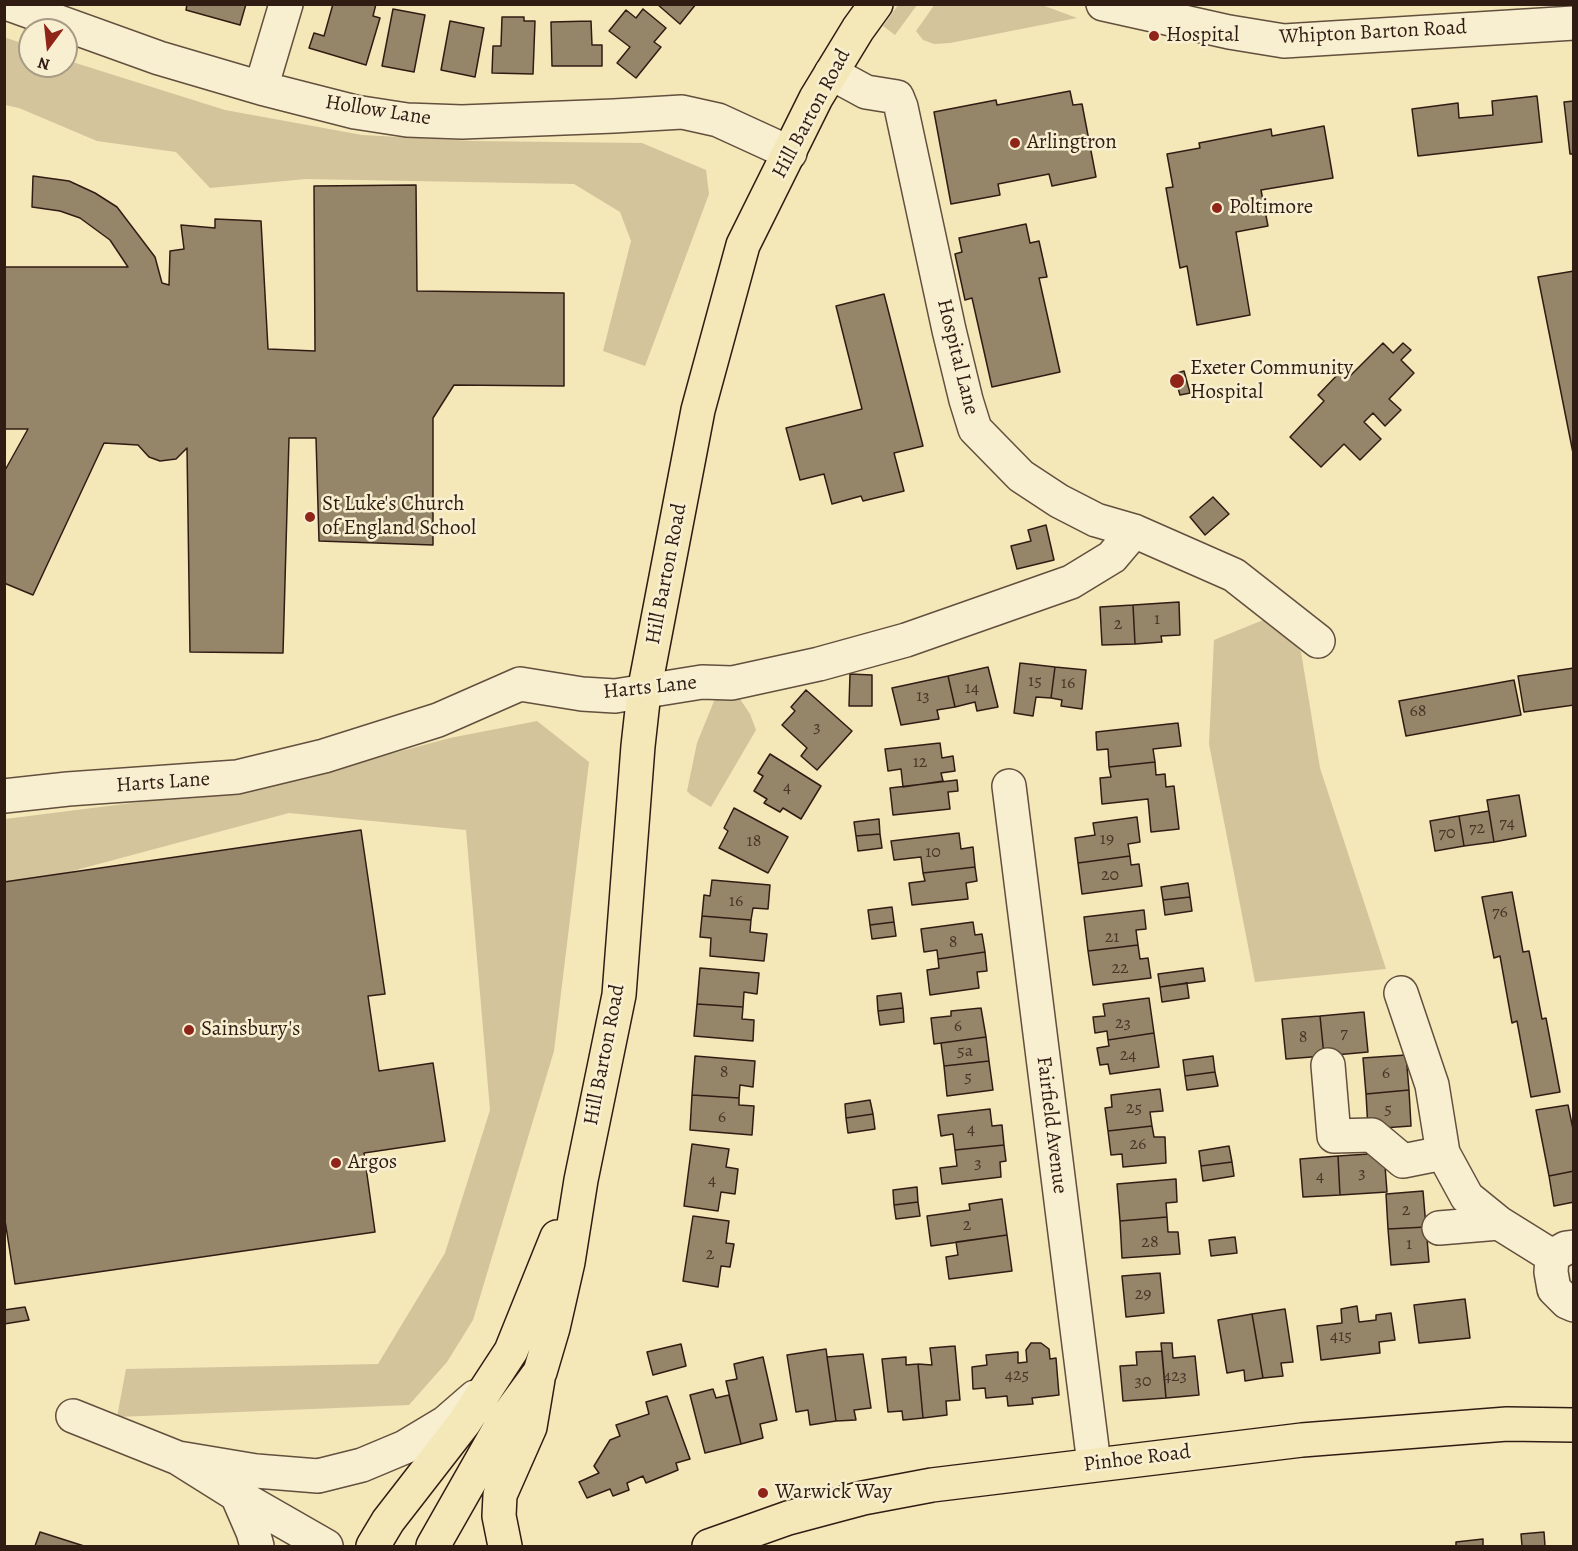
<!DOCTYPE html>
<html>
<head>
<meta charset="utf-8">
<style>
	body { margin:0 }
	#map { position:relative; width:1578px; height:1551px; overflow:hidden; background:#f4e7b8; font-family:Alegreya,serif }
	canvas { display:block }
	.frame { position:absolute; inset:0; border:6px solid #311c14; pointer-events:none }
	.north { position:absolute; left:18px; top:18px; width:60px; height:60px; box-sizing:border-box; background:#f8efd1; border:2px solid #a89b85; border-radius:50%; rotate:195deg; font-size:16px; font-weight:700; line-height:24px; text-align:center; color:#311c14 }
	.north::after { content:''; display:block; margin:auto; width:21px; height:27px; background:#8f2418; clip-path:polygon(50% 0,100% 100%,50% 72%,0 100%) }
</style>
</head>
<body>
<div id="map">
<canvas width="1578" height="1551"></canvas>
<div class="frame"></div>
<div class="north">N</div>
</div>
<script>
const ctx = document.querySelector('canvas').getContext('2d');
ctx.lineJoin = 'round';
function fillPath(path, color) {
  ctx.fillStyle = color;
  ctx.fill(path, 'evenodd');
}
function poly(rows) {
  const path = new Path2D();
  for (const r of rows) {
    path.moveTo(r[0], r[1]);
    for (let i = 2; i < r.length; i += 2) path.lineTo(r[i], r[i + 1]);
  }
  return path;
}
function stroke(path, color, width, dash) {
  ctx.strokeStyle = color;
  ctx.lineWidth = width;
  ctx.lineCap = dash ? 'butt' : 'round';
  ctx.setLineDash(dash || []);
  ctx.stroke(path);
}
function label(font, color, halo, rows, align = 'center') {
  ctx.font = font + ' Alegreya,serif';
  ctx.lineWidth = 5;
  ctx.setLineDash([]);
  ctx.textBaseline = 'middle';
  ctx.strokeStyle = halo;
  ctx.fillStyle = color;
  for (const [text, x, y, turn = 0] of rows) {
    ctx.save();
    ctx.translate(x, y);
    ctx.rotate((+turn || 0) * Math.PI / 180);
    ctx.textAlign = isNaN(turn) ? turn : align;
    if (halo) ctx.strokeText(text, 0, 0);
    ctx.fillText(text, 0, 0);
    ctx.restore();
  }
}
const green = poly([
	[935,4,1042,5,1077,18,950,43,934,44,923,40,916,31],
	[898,5,917,5,895,35,883,26],
	[4,37,30,46,30,66,66,66,66,60,225,110,362,135,474,141,642,143,706,170,709,194,645,366,603,351,631,241,620,212,574,184,306,179,210,188,176,152,97,141,19,108,5,105],
	[1273,616,1301,652,1320,768,1386,969,1255,982,1209,744,1214,640],
	[719,696,738,696,750,714,756,730,711,807,691,795,687,791,697,743,714,701],
	[537,721,589,762,554,1051,473,1320,447,1362,409,1405,117,1417,126,1369,378,1364,445,1253,490,1110,466,830,289,813,5,889,5,819,275,785,450,738]
]);
const building = poly([
	[187,4,246,4,240,25,186,10,187,4],
	[333,4,376,4,373,16,380,18,366,65,309,48,314,33,324,36,333,4],
	[657,4,696,4,680,24,657,4],
	[393,9,425,15,414,72,382,66,393,9],
	[643,9,666,28,654,42,661,47,636,78,617,63,630,47,609,31,626,10,636,18,643,9],
	[502,17,524,17,524,21,535,21,533,74,492,73,493,46,501,46,502,17],
	[450,21,484,28,475,77,441,70,450,21],
	[591,21,592,45,602,45,602,66,552,66,551,22,591,21],
	[1070,91,1073,105,1082,104,1096,177,1052,186,1049,174,998,184,1000,195,951,204,934,112,996,100,997,105,1070,91],
	[1537,96,1542,142,1418,156,1412,109,1458,103,1459,118,1493,115,1492,101,1537,96],
	[1574,101,1574,154,1570,154,1564,102,1574,101],
	[1324,126,1333,178,1261,190,1268,226,1236,232,1250,315,1197,325,1187,266,1180,268,1166,188,1173,187,1167,154,1200,148,1199,143,1271,129,1272,136,1324,126],
	[33,176,69,181,95,193,117,207,155,257,162,283,169,285,170,251,184,249,181,225,215,228,215,219,261,221,268,349,315,351,314,186,416,185,417,291,564,293,564,386,454,385,433,418,433,545,319,541,316,438,289,438,283,653,190,652,187,448,176,459,160,461,149,457,138,445,104,443,33,595,4,583,4,472,28,429,4,429,4,267,128,267,110,240,80,218,60,211,32,207,33,176],
	[1026,224,1030,243,1039,241,1047,277,1039,278,1060,372,992,387,972,298,965,300,955,254,962,252,959,238,1026,224],
	[1574,271,1574,458,1538,277,1574,271],
	[884,294,923,446,894,453,904,491,863,501,861,496,832,504,824,474,800,480,786,428,862,409,836,306,884,294],
	[1383,343,1393,353,1403,343,1411,350,1401,360,1414,373,1389,399,1401,410,1385,426,1373,413,1364,422,1381,439,1360,460,1344,444,1321,467,1290,437,1324,401,1318,395,1343,369,1350,376,1383,343],
	[1184,371,1190,393,1180,395,1174,374,1184,371],
	[1213,497,1229,514,1205,535,1190,517,1213,497],
	[1046,525,1054,560,1017,569,1011,546,1031,541,1028,530,1046,525],
	[1179,602,1180,635,1161,636,1162,642,1135,644,1133,605,1179,602],
	[1133,605,1135,644,1102,645,1100,607,1133,605],
	[1020,663,1055,667,1051,698,1036,697,1033,716,1014,713,1020,663],
	[988,667,998,707,977,711,975,702,955,707,948,676,988,667],
	[1055,667,1086,670,1082,709,1061,706,1062,700,1051,698,1055,667],
	[1574,668,1574,705,1524,712,1518,676,1574,668],
	[850,674,872,675,872,706,849,706,850,674],
	[948,676,955,707,937,710,939,719,901,725,892,688,948,676],
	[1514,680,1521,715,1406,736,1399,701,1514,680],
	[806,690,852,731,817,770,801,756,807,748,782,725,795,711,791,707,806,690],
	[1178,723,1181,746,1153,749,1155,762,1109,767,1108,749,1097,750,1096,732,1178,723],
	[940,743,942,758,953,756,955,771,941,773,943,781,903,787,901,769,888,771,885,749,940,743],
	[770,754,821,786,801,819,783,808,780,812,764,803,767,799,754,791,763,776,758,773,770,754],
	[1155,762,1156,775,1165,774,1166,787,1174,786,1179,829,1151,832,1148,799,1102,804,1100,778,1111,777,1109,767,1155,762],
	[957,780,958,791,948,792,950,809,893,815,890,788,957,780],
	[1519,795,1526,836,1494,842,1487,800,1519,795],
	[734,808,788,837,768,873,719,848,728,831,724,828,734,808],
	[1489,811,1494,842,1464,846,1459,816,1489,811],
	[1459,816,1464,846,1435,851,1430,821,1459,816],
	[1137,817,1140,842,1128,844,1130,856,1078,863,1075,838,1095,835,1093,823,1137,817],
	[879,819,880,834,856,836,854,822,879,819],
	[361,830,385,994,368,996,379,1071,433,1063,445,1141,364,1153,375,1232,15,1284,4,1214,4,882,361,830],
	[959,833,961,849,973,847,975,867,923,873,921,857,894,860,891,841,959,833],
	[880,834,882,848,858,851,856,836,880,834],
	[1130,856,1131,865,1139,864,1142,886,1082,894,1078,863,1130,856],
	[975,867,977,881,966,883,968,899,912,905,909,883,925,881,923,873,975,867],
	[712,880,770,885,768,909,753,908,751,920,702,916,704,895,710,896,712,880],
	[1188,883,1190,897,1163,900,1161,887,1188,883],
	[1512,892,1523,952,1529,951,1542,1019,1546,1018,1560,1092,1531,1097,1517,1021,1512,1023,1500,956,1494,958,1482,897,1512,892],
	[1190,897,1192,911,1165,915,1163,900,1190,897],
	[892,907,894,922,870,925,868,910,892,907],
	[1144,910,1146,929,1136,930,1138,945,1088,951,1084,917,1144,910],
	[702,916,751,920,750,932,767,934,764,961,710,956,711,938,700,937,702,916],
	[894,922,896,936,872,939,870,925,894,922],
	[973,922,975,935,982,934,985,952,938,959,937,950,924,952,921,929,973,922],
	[1138,945,1140,959,1148,958,1151,978,1093,985,1088,951,1138,945],
	[985,952,987,971,977,972,979,988,930,995,927,970,939,968,938,959,985,952],
	[700,968,759,973,757,994,744,992,743,1007,697,1004,700,968],
	[1203,968,1205,981,1160,987,1158,974,1203,968],
	[1187,983,1189,998,1162,1002,1160,987,1187,983],
	[901,993,903,1008,878,1011,877,996,901,993],
	[1149,998,1154,1033,1108,1040,1107,1031,1095,1033,1093,1017,1105,1016,1103,1004,1149,998],
	[697,1004,743,1007,742,1019,754,1020,753,1041,694,1036,697,1004],
	[903,1008,904,1022,880,1025,878,1011,903,1008],
	[981,1008,986,1037,934,1044,931,1018,951,1016,951,1011,981,1008],
	[1364,1012,1368,1052,1324,1056,1320,1016,1364,1012],
	[1320,1016,1324,1056,1286,1059,1282,1019,1320,1016],
	[1154,1033,1159,1067,1110,1074,1108,1064,1100,1065,1097,1048,1109,1046,1108,1040,1154,1033],
	[986,1037,989,1061,944,1066,941,1043,986,1037],
	[1406,1055,1409,1090,1366,1094,1363,1058,1406,1055],
	[695,1056,755,1061,753,1087,740,1085,739,1098,692,1095,695,1056],
	[1213,1056,1215,1072,1185,1076,1183,1060,1213,1056],
	[989,1061,993,1090,947,1096,944,1066,989,1061],
	[1215,1072,1218,1086,1187,1090,1185,1076,1215,1072],
	[1160,1089,1163,1111,1150,1112,1152,1126,1108,1131,1105,1108,1112,1107,1111,1095,1160,1089],
	[1409,1090,1411,1126,1368,1129,1366,1094,1409,1090],
	[692,1095,739,1098,739,1105,754,1106,752,1135,690,1130,692,1095],
	[870,1100,873,1114,846,1118,845,1104,870,1100],
	[1568,1105,1574,1134,1574,1171,1549,1176,1536,1110,1568,1105],
	[990,1109,992,1126,1002,1125,1004,1145,955,1150,953,1134,941,1136,938,1115,990,1109],
	[873,1114,875,1129,848,1133,846,1118,873,1114],
	[1152,1126,1154,1137,1165,1137,1166,1163,1123,1167,1122,1154,1111,1155,1108,1131,1152,1126],
	[692,1144,729,1149,726,1167,738,1169,735,1194,721,1192,718,1211,684,1206,692,1144],
	[1004,1145,1006,1161,1000,1162,1001,1177,942,1184,940,1168,957,1166,955,1150,1004,1145],
	[1229,1146,1232,1162,1201,1166,1199,1151,1229,1146],
	[1384,1153,1387,1192,1340,1195,1338,1156,1384,1153],
	[1338,1156,1340,1195,1303,1197,1300,1159,1338,1156],
	[1232,1162,1234,1176,1203,1181,1201,1166,1232,1162],
	[1574,1171,1574,1202,1554,1206,1549,1176,1574,1171],
	[1176,1179,1177,1202,1166,1203,1167,1217,1120,1221,1117,1184,1176,1179],
	[917,1187,918,1202,894,1205,893,1190,917,1187],
	[1423,1191,1426,1227,1388,1229,1386,1194,1423,1191],
	[1002,1199,1007,1235,931,1246,927,1216,970,1210,969,1204,1002,1199],
	[918,1202,920,1216,896,1219,894,1205,918,1202],
	[693,1216,729,1221,726,1243,734,1244,730,1267,721,1266,718,1287,683,1281,693,1216],
	[1167,1217,1168,1232,1178,1232,1180,1254,1122,1258,1120,1221,1167,1217],
	[1426,1227,1429,1262,1391,1265,1388,1229,1426,1227],
	[1007,1235,1012,1271,949,1279,946,1257,958,1255,956,1242,1007,1235],
	[1235,1237,1237,1253,1211,1256,1209,1240,1235,1237],
	[1160,1273,1164,1313,1126,1317,1122,1276,1160,1273],
	[1465,1299,1470,1338,1419,1343,1414,1305,1465,1299],
	[1357,1306,1359,1322,1376,1320,1376,1315,1391,1313,1395,1340,1379,1342,1380,1353,1321,1360,1317,1326,1342,1323,1341,1309,1357,1306],
	[25,1307,29,1320,4,1324,4,1310,25,1307],
	[1285,1309,1293,1362,1281,1363,1283,1376,1263,1378,1252,1314,1285,1309],
	[1252,1314,1263,1378,1245,1381,1244,1370,1227,1373,1218,1320,1252,1314],
	[1031,1343,1041,1343,1049,1349,1050,1359,1056,1358,1059,1395,1032,1398,1033,1404,1008,1406,1007,1396,986,1398,985,1388,973,1389,972,1367,987,1365,986,1355,1018,1352,1018,1363,1027,1362,1026,1350,1031,1343],
	[1161,1343,1172,1343,1173,1358,1195,1356,1199,1395,1166,1398,1161,1343],
	[681,1344,686,1366,653,1375,647,1352,681,1344],
	[955,1346,960,1400,946,1401,947,1415,923,1418,918,1364,932,1365,930,1348,955,1346],
	[826,1349,836,1421,810,1425,808,1410,796,1412,787,1355,826,1349],
	[1162,1351,1166,1398,1123,1401,1120,1366,1137,1365,1136,1352,1162,1351],
	[863,1354,871,1408,854,1410,856,1420,836,1421,827,1357,863,1354],
	[763,1357,777,1420,760,1424,763,1438,741,1444,726,1381,737,1379,734,1364,763,1357],
	[906,1357,906,1365,918,1364,923,1418,903,1420,902,1411,888,1412,882,1359,906,1357],
	[713,1389,716,1398,729,1395,741,1444,705,1453,690,1395,713,1389],
	[667,1396,690,1459,676,1463,678,1470,646,1483,643,1476,627,1483,629,1490,613,1496,610,1489,587,1498,579,1482,599,1473,594,1466,610,1440,620,1436,616,1425,649,1414,646,1402,667,1396],
	[40,1532,84,1546,35,1546,40,1532],
	[1544,1532,1545,1546,1522,1546,1521,1534,1544,1532],
	[1483,1539,1483,1546,1456,1546,1456,1542,1483,1539]
]);
const minor = poly([
	[9,4,159,58,261,88,355,112,407,120,462,122,614,116,682,112,718,120,790,153],
	[1103,4,1229,32,1284,41,1574,23],
	[831,73,866,92,897,97,901,107,949,330,966,400,975,429,1021,476,1059,501,1096,520,1134,531,1234,575,1318,641],
	[261,88,286,4],
	[1009,786,1094,1464],
	[4,796,68,789,237,777,324,756,438,720,520,684,582,694,615,696,702,682,732,683,819,664,906,640,1071,582,1112,557,1134,531],
	[1401,993,1432,1085,1443,1153,1467,1197,1499,1223,1552,1256,1566,1248,1574,1247],
	[1328,1065,1334,1136,1372,1135,1403,1161,1443,1153],
	[1439,1228,1499,1223],
	[1552,1256,1551,1272,1554,1289,1567,1302,1574,1305],
	[73,1416,178,1458,237,1495,326,1546],
	[178,1458,256,1471,318,1476,362,1465,405,1447,445,1423,475,1397],
	[237,1495,253,1532,257,1546]
]);
const major = poly([
	[373,1546,388,1521,464,1423,511,1351,557,1237],
	[433,1546,504,1421,540,1372,553,1328,568,1262,581,1180,619,995,638,746,644,692,698,410,743,245,816,98,858,29,876,4],
	[505,1546,499,1516,500,1495,530,1427,538,1379],
	[709,1546,788,1518,863,1498,932,1485,1302,1440,1507,1424,1574,1425]
]);
const markers = [
	[1154,36,6,"#8f2418"],
	[1015,143,6,"#8f2418"],
	[1217,208,6,"#8f2418"],
	[1177,381,8,"#8f2418"],
	[310,517,6,"#8f2418"],
	[189,1030,6,"#8f2418"],
	[336,1163,6,"#8f2418"],
	[763,1493,6,"#8f2418"]
];
const numberNames = [
	["1",1157,620],
	["2",1118,625],
	["15",1035,682],
	["16",1068,684],
	["14",972,689],
	["13",923,697],
	["68",1418,712],
	["3",817,728],
	["12",920,763],
	["4",787,788],
	["74",1507,824],
	["72",1477,829],
	["70",1447,834],
	["19",1107,840],
	["18",754,842],
	["10",933,853],
	["20",1110,876],
	["16",736,902],
	["76",1500,913],
	["21",1112,938],
	["8",953,943],
	["22",1120,969],
	["23",1123,1024],
	["6",958,1027],
	["7",1344,1034],
	["8",1303,1038],
	["5a",965,1052],
	["24",1128,1056],
	["8",724,1073],
	["6",1386,1074],
	["5",968,1078],
	["25",1134,1109],
	["5",1388,1110],
	["6",722,1118],
	["4",971,1130],
	["26",1138,1145],
	["3",978,1164],
	["3",1362,1174],
	["4",1320,1177],
	["4",712,1181],
	["2",1406,1211],
	["2",967,1226],
	["28",1150,1243],
	["1",1409,1245],
	["2",710,1255],
	["29",1143,1295],
	["415",1341,1337],
	["425",1017,1376],
	["423",1175,1377],
	["30",1143,1382]
];
const streetNames = [
	["Whipton Barton Road",1373,33,-3],
	["Hollow Lane",378,111,9],
	["Hill Barton Road",812,114,-62],
	["Hospital Lane",957,357,76],
	["Hill Barton Road",667,574,-79],
	["Harts Lane",650,688,-6],
	["Harts Lane",163,783,-4],
	["Hill Barton Road",605,1055,-79],
	["Fairfield Avenue",1051,1125,83],
	["Pinhoe Road",1137,1459,-7]
];
const poiNames = [
	["Hospital",1166,36],
	["Arlingtron",1027,143],
	["Poltimore",1229,208],
	["Exeter Community",1190,369],
	["Hospital",1190,393],
	["St Luke's Church",322,505],
	["of England School",322,529],
	["Sainsbury's",201,1030],
	["Argos",348,1163],
	["Warwick Way",775,1493]
];
fillPath(green, '#d3c49c');
fillPath(building, '#968669');
stroke(building, '#311c14', 1.5);
stroke(minor, '#624f3d', 36);
stroke(major, '#311c14', 36);
stroke(minor, '#f8efd1', 33);
stroke(major, '#f4e7b8', 33);
for (const [x, y, r, color] of markers) {
  const dot = new Path2D();
  dot.arc(x, y, r, 0, 2 * Math.PI);
  ctx.fillStyle = color;
  ctx.fill(dot);
  stroke(dot, '#f8efd1', 2);
}
label('18px', '#4a3629', null, numberNames);
label('21px', '#311c14', '#f8efd1', streetNames);
label('21px', '#311c14', '#f8efd1', poiNames, 'left');
</script>
</body>
</html>
